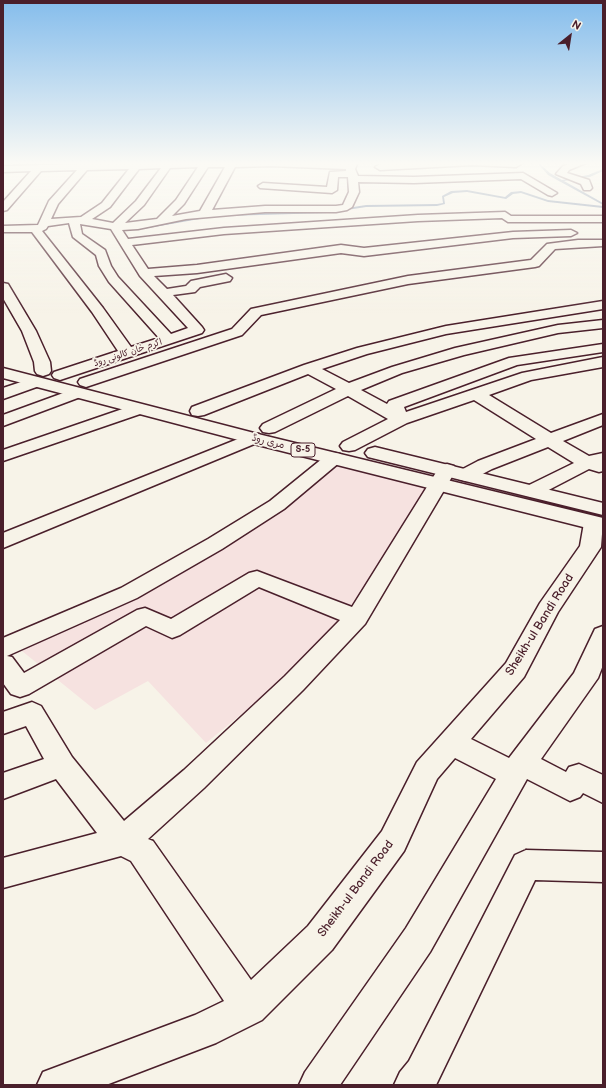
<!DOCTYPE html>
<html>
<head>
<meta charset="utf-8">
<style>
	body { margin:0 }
	#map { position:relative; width:606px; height:1088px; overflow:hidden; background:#f7f3e8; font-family:"Balsamiq Sans",sans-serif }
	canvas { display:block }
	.frame { position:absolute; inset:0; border:4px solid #4a1f2b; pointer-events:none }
	.north { position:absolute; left:550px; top:16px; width:40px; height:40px; -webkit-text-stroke:3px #f7f3e8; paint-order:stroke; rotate:30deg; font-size:11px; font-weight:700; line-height:16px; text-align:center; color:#4a1f2b }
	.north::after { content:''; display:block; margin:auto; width:14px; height:18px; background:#4a1f2b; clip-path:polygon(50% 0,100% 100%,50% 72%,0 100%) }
</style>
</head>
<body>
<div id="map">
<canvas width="606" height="1088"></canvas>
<div class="frame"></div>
<div class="north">N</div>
</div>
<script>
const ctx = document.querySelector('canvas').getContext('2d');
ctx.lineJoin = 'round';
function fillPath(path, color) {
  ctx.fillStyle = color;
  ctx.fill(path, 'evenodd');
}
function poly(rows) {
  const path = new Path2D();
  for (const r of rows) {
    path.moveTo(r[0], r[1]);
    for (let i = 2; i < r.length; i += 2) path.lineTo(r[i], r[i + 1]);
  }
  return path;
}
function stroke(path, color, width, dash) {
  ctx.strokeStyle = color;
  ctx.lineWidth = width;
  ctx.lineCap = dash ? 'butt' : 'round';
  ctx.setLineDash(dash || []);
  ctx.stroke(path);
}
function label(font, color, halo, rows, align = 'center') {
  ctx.font = font + ' "Balsamiq Sans","Playpen Sans Arabic",sans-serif';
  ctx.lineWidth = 3.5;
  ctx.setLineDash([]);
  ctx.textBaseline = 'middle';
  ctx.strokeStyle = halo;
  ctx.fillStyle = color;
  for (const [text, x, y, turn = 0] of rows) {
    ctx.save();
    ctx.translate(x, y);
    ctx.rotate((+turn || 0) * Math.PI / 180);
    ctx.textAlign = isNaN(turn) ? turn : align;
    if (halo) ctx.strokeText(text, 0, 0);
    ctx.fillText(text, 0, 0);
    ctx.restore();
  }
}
const built = poly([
	[335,460,432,489,352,624,206,743,148,681,95,710,22,651,151,577]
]);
const stream = poly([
	[540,162,542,162,541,165,550,173,562,180,588,175,603,169,603,171,590,177,564,181,603,203,603,205,548,175,539,165,540,162],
	[467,190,505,197,511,192,521,191,548,200,603,206,603,208,548,202,521,193,513,194,506,199,467,192,453,193,444,197,445,204,437,206,366,207,328,213,226,216,225,215,226,214,328,211,366,205,437,204,443,203,442,196,451,191,467,190],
	[204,216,205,218,143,229,136,229,135,228,204,216]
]);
const minor = poly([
	[84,162,93,162,92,164,137,162,358,162,355,169,358,176,414,177,523,173,557,193,552,196,548,195,521,179,414,183,358,182,359,192,352,207,347,210,336,212,265,212,186,219,138,229,122,230,128,239,224,228,418,215,505,212,511,216,603,216,603,222,508,222,502,218,418,221,224,234,132,245,148,269,197,265,341,245,364,248,513,232,571,230,577,233,571,236,513,238,364,256,341,253,197,273,154,276,167,289,186,286,191,281,226,274,232,278,230,281,200,287,195,292,173,295,202,327,204,330,202,333,60,380,54,378,52,375,54,372,118,351,92,312,32,232,3,232,3,226,38,225,49,201,77,170,41,171,7,210,3,211,3,202,31,171,3,172,3,166,82,164,84,162],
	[271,166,346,169,346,171,330,172,327,187,263,183,258,186,260,188,332,193,337,190,338,177,348,177,349,192,343,205,336,206,265,206,212,210,235,167,271,166],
	[198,167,176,200,157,219,125,223,144,205,170,168,198,167],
	[208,167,225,167,200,211,172,216,184,204,208,167],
	[161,168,136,201,113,223,92,219,110,207,139,169,161,168],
	[129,169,102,203,81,217,51,219,58,204,87,170,129,169],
	[69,223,73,237,96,255,99,266,109,282,159,338,131,347,103,308,42,231,46,229,48,226,69,223],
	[80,224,111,229,140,276,188,328,171,334,118,277,111,266,105,250,82,234,80,224],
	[420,162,519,162,521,164,516,167,472,165,380,170,375,167,380,164,420,162],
	[575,162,588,162,569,170,567,173,589,180,592,188,590,190,584,190,581,184,556,174,563,166,575,162],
	[578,240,603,240,603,246,555,249,539,266,535,267,408,284,261,315,242,335,86,387,80,385,78,382,80,379,232,329,251,309,408,276,531,260,547,244,578,240],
	[3,283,8,284,36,331,50,362,51,371,49,374,43,376,37,374,35,371,34,362,22,331,3,298,3,283],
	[603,301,603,309,446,334,367,354,322,369,349,383,392,367,455,348,558,325,603,320,603,328,558,333,464,355,402,373,361,390,387,404,389,401,509,358,603,344,603,352,517,365,404,407,406,412,522,373,603,357,603,367,531,380,489,395,551,433,603,414,603,425,563,441,589,456,603,453,603,471,599,472,589,469,539,495,532,497,525,495,522,491,525,487,574,463,548,447,492,469,473,479,466,481,459,479,457,475,459,471,478,461,536,439,474,400,407,423,355,450,349,451,343,450,340,446,343,442,388,419,348,396,275,432,269,433,263,432,260,428,263,424,336,389,308,374,204,415,198,416,192,415,190,411,192,407,304,365,357,348,446,326,603,301],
	[36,377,42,379,44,382,42,385,3,399,3,388,36,377],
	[77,388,83,390,85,393,83,396,3,426,3,415,77,388],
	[137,404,143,405,145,409,143,413,3,461,3,450,137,404],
	[253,433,259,434,262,438,259,442,3,548,3,533,253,433],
	[334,453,340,454,343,458,340,462,284,509,222,549,137,598,7,656,12,657,24,673,137,610,145,608,171,619,249,573,257,571,352,607,440,466,447,464,454,466,456,470,365,624,303,690,204,788,148,839,153,841,251,980,308,926,382,831,417,762,506,663,540,603,580,546,584,523,587,519,594,517,601,519,603,521,601,547,558,612,524,677,471,739,509,758,574,673,595,629,603,626,603,665,598,678,541,759,566,772,569,767,579,764,603,775,603,803,583,793,580,797,570,801,527,779,430,952,340,1085,299,1085,305,1072,406,928,496,779,455,758,437,779,404,851,332,950,262,1020,216,1043,106,1085,37,1085,43,1072,195,1015,224,1001,131,861,121,856,3,888,3,858,97,833,56,779,3,799,3,773,44,759,26,726,3,734,3,712,32,702,41,706,72,757,124,821,184,770,285,676,340,620,259,587,180,635,172,638,146,626,29,694,20,697,11,694,3,683,3,638,121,588,208,539,270,501,328,454,334,453],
	[526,850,603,852,603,882,535,880,436,1085,394,1085,400,1072,409,1061,515,855,526,850]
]);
const major = poly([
	[3,368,258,434,603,518,603,532,246,442,3,378,3,368],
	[375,447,603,503,603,515,368,457,365,453,368,449,375,447]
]);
const farStreetnames = [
	["اکرم خان کالونی روڈ",128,353,-18]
];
const shields = [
	[303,450,24]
];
const shieldNames = [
	["S-5",303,450]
];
const streetNames = [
	["مری روڈ",268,442,14]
];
const nearStreetnames = [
	["Sheikh-ul Bandi Road",540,625,-58],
	["Sheikh-ul Bandi Road",356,889,-53]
];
fillPath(built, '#f6e2e0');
fillPath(stream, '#7586a2');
stroke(minor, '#4a1f2b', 3);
stroke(major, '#4a1f2b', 3);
fillPath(minor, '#f7f3e8');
fillPath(major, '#f7f3e8');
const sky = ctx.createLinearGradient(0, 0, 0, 314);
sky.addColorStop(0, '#85bdec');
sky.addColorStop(0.52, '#fbfaf5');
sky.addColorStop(1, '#fbfaf500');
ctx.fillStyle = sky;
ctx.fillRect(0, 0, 606, 314);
label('9px', '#4a1f2b', '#f7f3e8', farStreetnames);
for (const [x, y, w] of shields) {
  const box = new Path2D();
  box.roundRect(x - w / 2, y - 7, w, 14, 3);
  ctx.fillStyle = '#f7f3e8';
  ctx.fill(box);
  stroke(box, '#4a1f2b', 1);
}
label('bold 9px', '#4a1f2b', null, shieldNames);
label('10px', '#4a1f2b', '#f7f3e8', streetNames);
label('12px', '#4a1f2b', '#f7f3e8', nearStreetnames);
</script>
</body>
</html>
